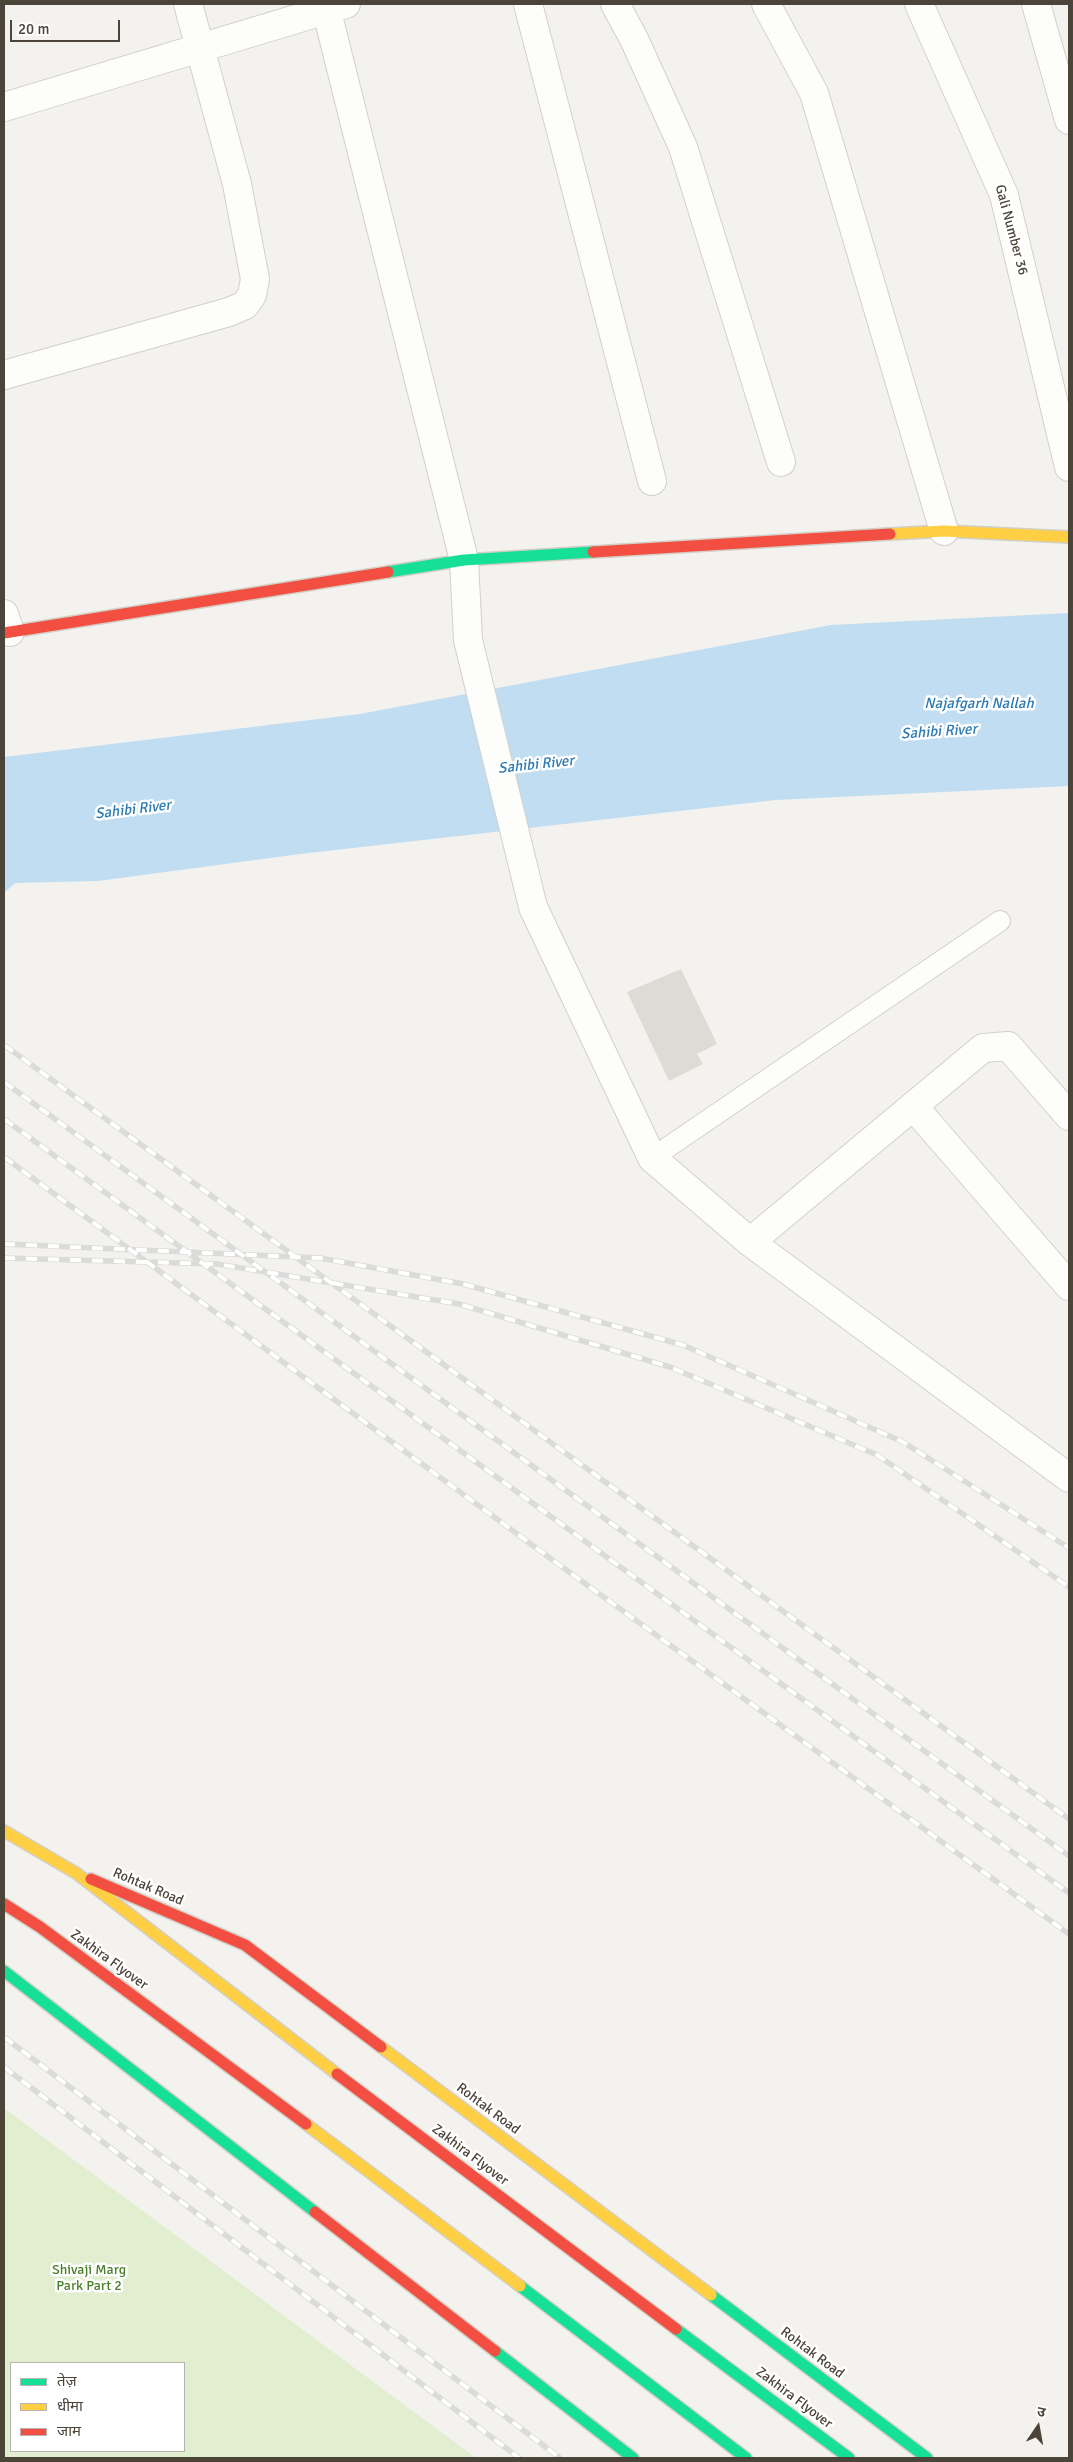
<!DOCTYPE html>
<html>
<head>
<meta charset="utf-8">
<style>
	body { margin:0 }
	#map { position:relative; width:1073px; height:2462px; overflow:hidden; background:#f4f2ee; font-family:Signika,"Noto Sans Devanagari",sans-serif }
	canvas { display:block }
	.frame { position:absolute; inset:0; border:5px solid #4b4439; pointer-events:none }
	.legend { position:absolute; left:10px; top:2362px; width:175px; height:90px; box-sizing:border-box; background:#fff; border:1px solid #b7b4b0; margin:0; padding:6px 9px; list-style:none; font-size:15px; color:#4b4439 }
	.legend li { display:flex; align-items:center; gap:10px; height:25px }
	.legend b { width:25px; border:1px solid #b7b4b0 }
	.north { position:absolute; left:1013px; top:2402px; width:50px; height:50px; -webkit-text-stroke:4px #fff; paint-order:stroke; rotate:12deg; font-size:14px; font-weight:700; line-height:20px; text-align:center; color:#4b4439 }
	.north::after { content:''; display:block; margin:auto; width:18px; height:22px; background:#4b4439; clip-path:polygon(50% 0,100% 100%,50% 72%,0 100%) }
	.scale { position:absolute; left:10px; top:20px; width:110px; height:22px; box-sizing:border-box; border:2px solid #4b4439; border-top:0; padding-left:6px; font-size:15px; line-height:18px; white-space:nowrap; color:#4b4439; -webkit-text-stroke:4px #fff; paint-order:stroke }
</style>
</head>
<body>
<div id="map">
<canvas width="1073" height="2462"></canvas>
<div class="frame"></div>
<ul class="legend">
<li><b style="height:6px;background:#16e098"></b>तेज़</li>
<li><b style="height:6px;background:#ffcf43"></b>धीमा</li>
<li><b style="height:6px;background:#f24e42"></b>जाम</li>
</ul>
<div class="north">उ</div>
<div class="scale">20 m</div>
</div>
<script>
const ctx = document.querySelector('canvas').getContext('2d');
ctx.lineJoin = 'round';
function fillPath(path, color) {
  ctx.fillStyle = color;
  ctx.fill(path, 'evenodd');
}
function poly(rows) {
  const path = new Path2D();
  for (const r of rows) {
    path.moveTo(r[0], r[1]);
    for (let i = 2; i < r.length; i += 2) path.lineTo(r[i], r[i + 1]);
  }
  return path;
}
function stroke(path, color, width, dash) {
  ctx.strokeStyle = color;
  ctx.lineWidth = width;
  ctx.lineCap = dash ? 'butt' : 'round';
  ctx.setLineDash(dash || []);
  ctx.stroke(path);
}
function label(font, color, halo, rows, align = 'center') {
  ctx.font = font + ' Signika,sans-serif';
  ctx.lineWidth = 5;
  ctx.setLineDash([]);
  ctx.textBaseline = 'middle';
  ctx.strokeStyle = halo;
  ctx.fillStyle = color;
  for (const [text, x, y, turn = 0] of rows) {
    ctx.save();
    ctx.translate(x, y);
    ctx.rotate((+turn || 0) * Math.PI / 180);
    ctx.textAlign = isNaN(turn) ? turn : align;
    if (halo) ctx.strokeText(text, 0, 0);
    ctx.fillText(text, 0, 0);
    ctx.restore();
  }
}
const green = poly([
	[4,2108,476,2458,4,2458],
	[11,2363,184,2363,184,2451,11,2451]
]);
const water = poly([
	[1069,613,1069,786,776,800,300,854,98,881,15,883,4,893,4,757,360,714,831,625]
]);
const building = poly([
	[681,969,717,1044,697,1054,703,1064,669,1081,627,992]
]);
const lane = poly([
	[652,1158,1000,921]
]);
const street = poly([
	[325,4,464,560,468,640,533,907,652,1158,750,1242,1069,1478],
	[528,4,652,481],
	[615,4,634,39,683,147,781,462],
	[766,4,814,93,944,531],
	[919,4,1004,195,1069,467],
	[1036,4,1069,120],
	[4,107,346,4],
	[4,375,229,312,245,305,252,295,255,279,237,184,188,4],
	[4,614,10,632],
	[913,1106,1069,1286],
	[750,1242,983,1048,1008,1046,1069,1116]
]);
const fast = poly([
	[388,572,464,560,593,552],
	[4,1971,315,2212],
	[520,2286,746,2458],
	[711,2295,927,2458],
	[676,2329,849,2458],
	[495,2351,633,2458]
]);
const slow = poly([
	[890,534,944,531,1069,537],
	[4,1831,76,1873,337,2074],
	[381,2047,711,2295],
	[306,2124,520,2286]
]);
const jam = poly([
	[593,552,890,534],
	[4,633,388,572],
	[91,1879,245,1945,381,2047],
	[4,1904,40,1927,306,2124],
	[337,2074,676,2329],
	[315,2212,495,2351]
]);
const rail = poly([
	[4,1045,1069,1819],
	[4,1082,1069,1856],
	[4,1119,1069,1893],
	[4,1157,554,1561,1069,1934],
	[4,1244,320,1258,463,1284,683,1345,903,1442,1069,1548],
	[4,1258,217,1264,459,1304,670,1367,877,1455,1069,1587],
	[4,2037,560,2458],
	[4,2067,519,2458]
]);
const streetNames = [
	["Gali Number 36",1011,230,75],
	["Rohtak Road",148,1887,23],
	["Zakhira Flyover",109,1960,36],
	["Rohtak Road",488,2109,37],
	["Zakhira Flyover",470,2155,37],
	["Rohtak Road",812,2353,37],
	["Zakhira Flyover",794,2398,37]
];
const parkNames = [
	["Shivaji Marg",89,2270],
	["Park Part 2",89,2286]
];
const waterNames = [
	["Najafgarh Nallah",979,704],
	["Sahibi River",939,732,-4],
	["Sahibi River",536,765,-6],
	["Sahibi River",133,810,-7]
];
fillPath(green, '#e1eecf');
fillPath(water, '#c0ddf1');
fillPath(building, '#dedbd6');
stroke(lane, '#d2d0cb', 22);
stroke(street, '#d2d0cb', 30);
stroke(fast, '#d3cfc5', 14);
stroke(slow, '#d3cfc5', 14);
stroke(jam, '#d3cfc5', 14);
stroke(lane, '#fdfdfc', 20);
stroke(street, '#fdfdfc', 28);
stroke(fast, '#16e098', 11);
stroke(slow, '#ffcf43', 11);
stroke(jam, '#f24e42', 11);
stroke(rail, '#dbdbda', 5.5);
stroke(rail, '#fff', 4, [11]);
label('14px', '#4b4439', '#fff', streetNames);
label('14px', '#4a7f2a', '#fff', parkNames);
label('italic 15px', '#2e7ab2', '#fff', waterNames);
</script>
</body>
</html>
